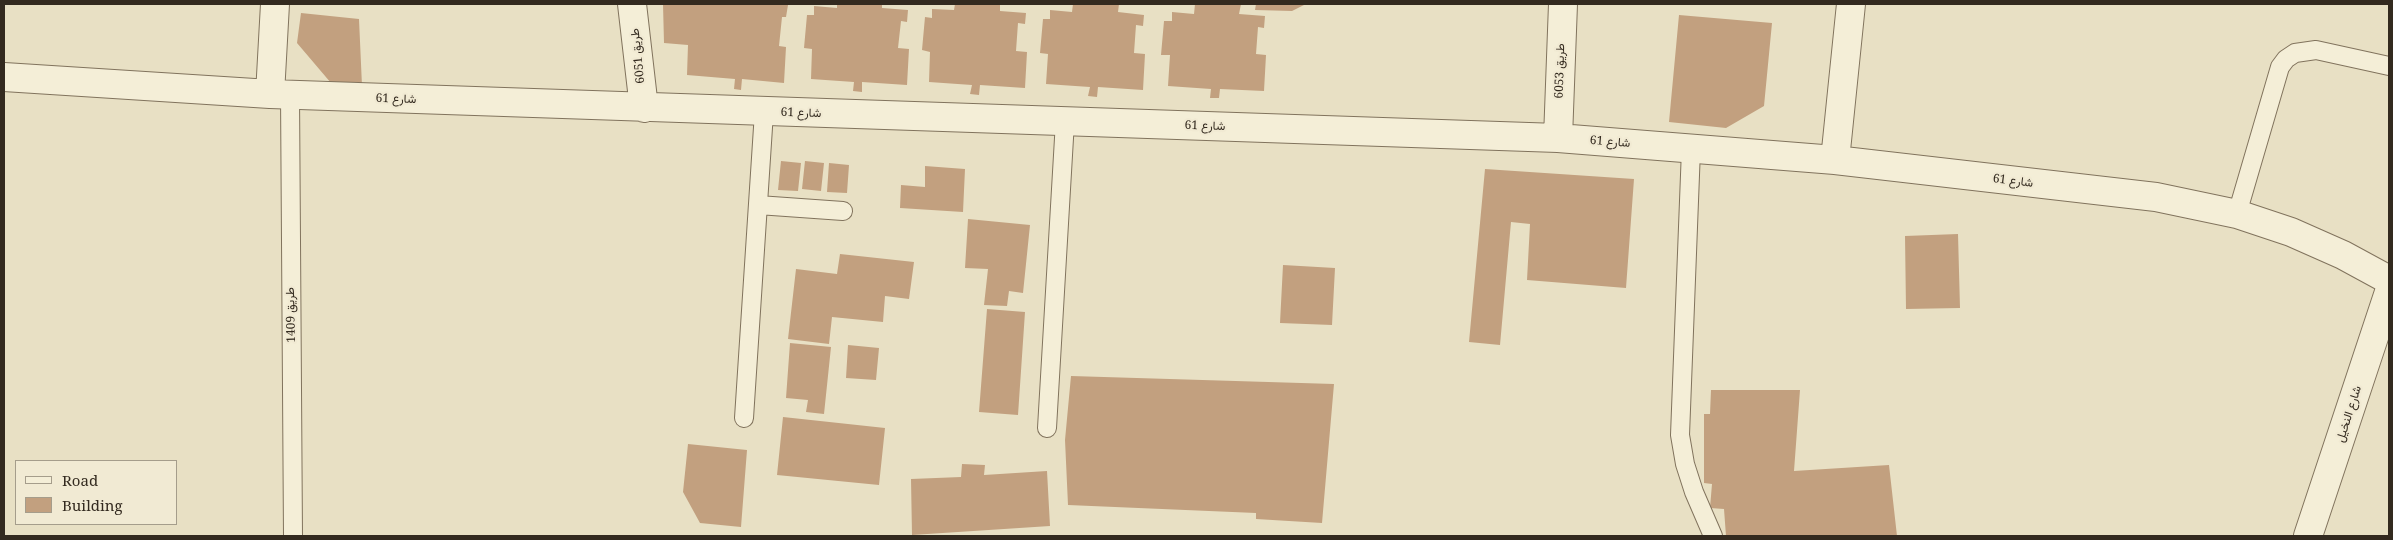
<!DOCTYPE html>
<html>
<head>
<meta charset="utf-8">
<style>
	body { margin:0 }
	#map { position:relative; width:2393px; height:540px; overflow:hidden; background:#e8e0c4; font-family:"Noto Serif",serif }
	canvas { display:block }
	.frame { position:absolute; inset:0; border:5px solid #332a1f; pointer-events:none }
	.legend { position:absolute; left:15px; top:460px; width:162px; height:65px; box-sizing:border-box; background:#f1ead3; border:1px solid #a59d8b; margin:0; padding:6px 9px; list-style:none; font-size:15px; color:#332a1f }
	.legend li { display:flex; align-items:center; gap:10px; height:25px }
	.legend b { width:25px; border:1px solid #a59d8b }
</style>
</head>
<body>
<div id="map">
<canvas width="2393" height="540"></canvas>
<div class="frame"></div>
<ul class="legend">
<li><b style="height:6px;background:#f4eed7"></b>Road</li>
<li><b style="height:14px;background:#c2a07f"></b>Building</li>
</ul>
</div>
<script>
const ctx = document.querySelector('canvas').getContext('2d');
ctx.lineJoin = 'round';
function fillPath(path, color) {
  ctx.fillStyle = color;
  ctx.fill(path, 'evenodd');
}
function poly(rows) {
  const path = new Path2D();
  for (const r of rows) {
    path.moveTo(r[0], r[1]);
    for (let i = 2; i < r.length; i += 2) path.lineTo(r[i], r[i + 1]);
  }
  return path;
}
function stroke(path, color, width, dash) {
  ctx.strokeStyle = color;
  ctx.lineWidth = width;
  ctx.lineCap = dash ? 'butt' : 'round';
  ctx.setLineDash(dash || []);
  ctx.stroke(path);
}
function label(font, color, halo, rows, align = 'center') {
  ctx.font = font + ' "Noto Serif",Vazirmatn,serif';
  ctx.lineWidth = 4.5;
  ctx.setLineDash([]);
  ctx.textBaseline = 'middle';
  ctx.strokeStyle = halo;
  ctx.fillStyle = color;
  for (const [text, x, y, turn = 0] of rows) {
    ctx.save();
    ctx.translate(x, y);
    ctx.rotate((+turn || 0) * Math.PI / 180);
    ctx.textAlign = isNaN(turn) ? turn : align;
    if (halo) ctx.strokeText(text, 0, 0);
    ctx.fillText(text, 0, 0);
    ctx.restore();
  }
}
const building = poly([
	[663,4,788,5,786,17,782,17,779,46,786,47,784,83,742,79,741,90,734,89,735,79,687,75,688,45,664,43],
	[837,4,882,4,882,8,908,10,907,22,901,21,898,48,909,49,907,85,862,82,862,92,853,91,854,82,811,79,812,49,804,48,807,15,814,15,814,6,837,8],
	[955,4,1000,4,1000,11,1026,13,1025,24,1018,23,1016,51,1027,52,1025,88,980,85,979,95,970,94,972,85,929,82,930,52,922,50,925,17,932,18,932,9,954,10],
	[1073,4,1119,4,1118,12,1144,15,1143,26,1136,25,1134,53,1145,54,1143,90,1098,87,1097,97,1088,96,1090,87,1046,84,1048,54,1040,53,1043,19,1050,19,1050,10,1072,12],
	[1195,4,1241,4,1239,14,1265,16,1264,28,1258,27,1256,54,1266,55,1264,91,1220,89,1219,98,1210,98,1211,89,1168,86,1170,55,1161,55,1164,21,1172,21,1172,12,1194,14],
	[1256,4,1306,4,1292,11,1255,10],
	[301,13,359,19,362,86,331,83,297,43],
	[1679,15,1772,23,1764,106,1726,128,1669,122],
	[781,161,801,163,798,191,778,190],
	[805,161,824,163,821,191,802,189],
	[829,163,849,165,847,193,827,192],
	[925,166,965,169,963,212,900,208,901,185,925,187],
	[1485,169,1634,179,1626,288,1527,280,1530,224,1511,222,1500,345,1469,342],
	[968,219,1030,225,1023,293,1009,291,1007,306,984,305,988,269,965,268],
	[1958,234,1960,308,1906,309,1905,236],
	[840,254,914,262,909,299,885,296,883,322,832,317,829,344,788,339,796,269,837,274],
	[1283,265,1335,268,1332,325,1280,323],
	[987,309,1025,312,1018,415,979,412],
	[790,343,831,347,824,414,806,412,808,400,786,398],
	[848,345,879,348,876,380,846,378],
	[1071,376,1334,384,1322,523,1256,519,1256,513,1068,505,1065,440],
	[1711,390,1800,390,1794,471,1889,465,1897,536,1726,536,1724,509,1710,508,1712,484,1704,483,1704,414,1710,414],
	[783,417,885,428,879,485,777,475],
	[688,444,747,450,741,527,700,523,683,492],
	[962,464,985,465,984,475,1047,471,1050,526,912,535,911,479,961,477]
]);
const service = poly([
	[290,94,293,536],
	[1691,149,1680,435,1685,464,1694,492,1713,536],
	[758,205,843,211],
	[2237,214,2280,67,2286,59,2295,53,2316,50,2389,66],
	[744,418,764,112],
	[1047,428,1065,121]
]);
const minor = poly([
	[632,4,644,108],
	[4,77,270,94,1558,138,1835,160,2156,197,2237,214,2291,232,2343,255,2389,280],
	[270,94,275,4],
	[1558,138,1563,4],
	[1835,160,1851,4]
]);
const tertiary = poly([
	[2308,536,2389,292]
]);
const streetNames = [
	["طريق 6051",638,56,-96],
	["طريق 6053",1560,71,-88],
	["شارع 61",396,99,2],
	["شارع 61",801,113,2],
	["شارع 61",1205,126,2],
	["شارع 61",1610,142,5],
	["شارع 61",2013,181,7],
	["طريق 1409",291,315,-91],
	["شارع النخيل",2349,414,-72]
];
fillPath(building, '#c2a07f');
stroke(service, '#81735d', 20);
stroke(minor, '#81735d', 30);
stroke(tertiary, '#81735d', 30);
stroke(service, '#f4eed7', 18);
stroke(minor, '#f4eed7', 28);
stroke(tertiary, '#f4eed7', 28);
label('12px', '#332a1f', '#f1ead3', streetNames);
</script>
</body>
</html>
